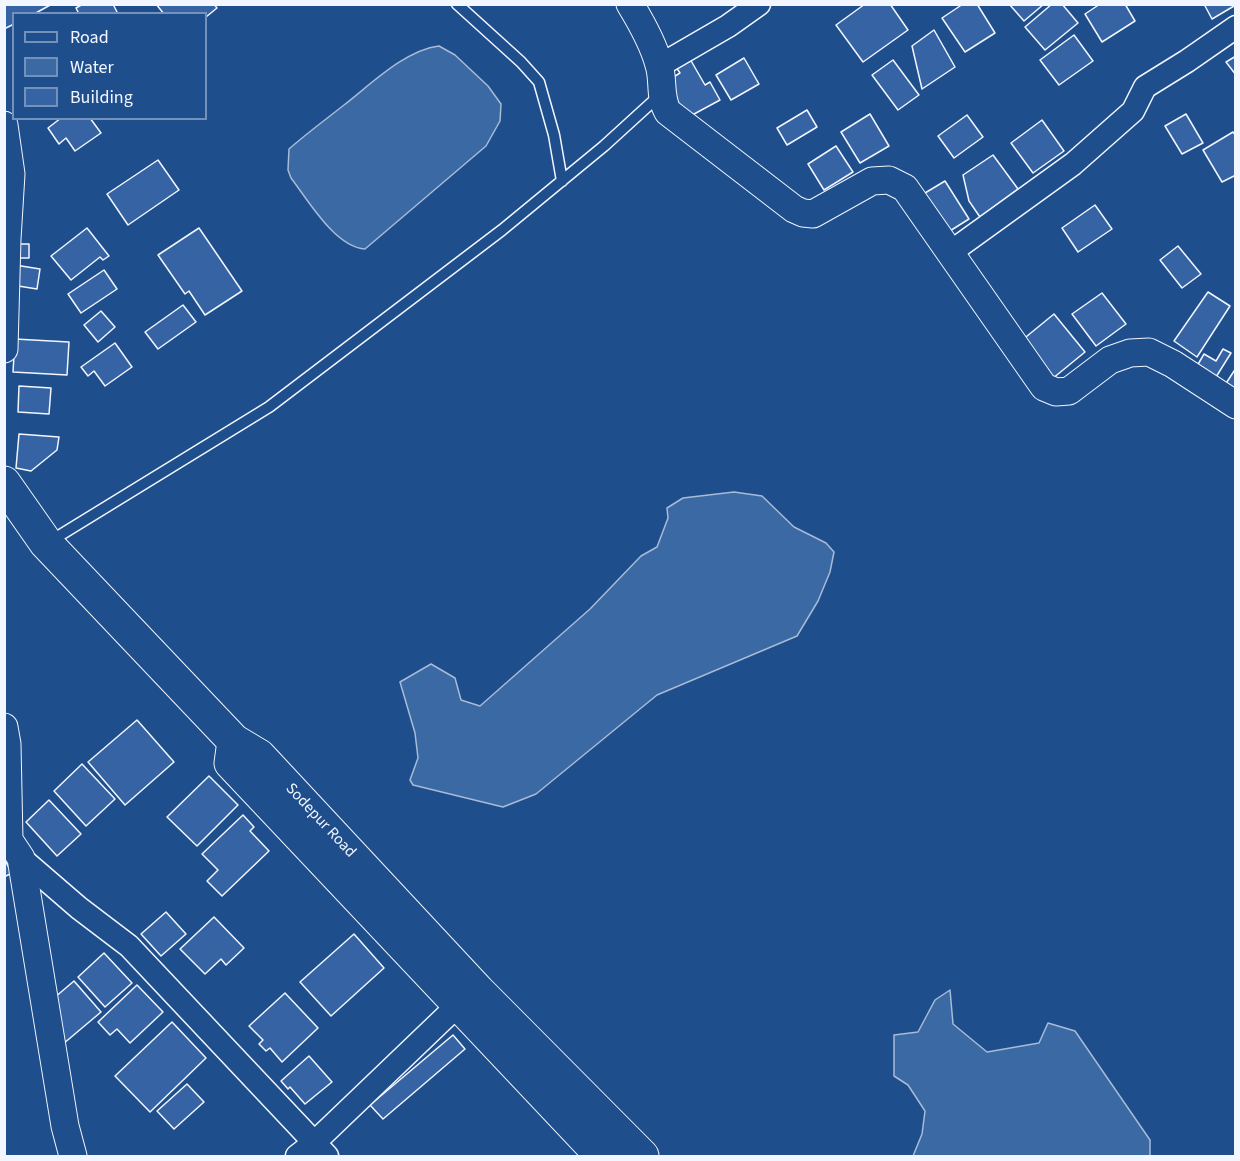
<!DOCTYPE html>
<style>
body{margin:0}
#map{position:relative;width:1240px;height:1161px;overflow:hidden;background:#1f4e8c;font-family:"Source Sans 3",sans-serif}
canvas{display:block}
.frame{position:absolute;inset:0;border:6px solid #f2f6ff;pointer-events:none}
.legend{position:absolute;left:12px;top:12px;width:195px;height:108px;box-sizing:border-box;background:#1f4e8c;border:2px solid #7391ba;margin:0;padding:8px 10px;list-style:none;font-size:18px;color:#f2f6ff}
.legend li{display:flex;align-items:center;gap:12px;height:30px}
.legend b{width:30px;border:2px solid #7391ba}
</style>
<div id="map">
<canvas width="1240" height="1161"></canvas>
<div class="frame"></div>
<ul class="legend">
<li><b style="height:8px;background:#1f4e8c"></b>Road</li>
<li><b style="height:16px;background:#3b69a3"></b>Water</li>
<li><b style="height:16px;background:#3563a3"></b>Building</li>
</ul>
</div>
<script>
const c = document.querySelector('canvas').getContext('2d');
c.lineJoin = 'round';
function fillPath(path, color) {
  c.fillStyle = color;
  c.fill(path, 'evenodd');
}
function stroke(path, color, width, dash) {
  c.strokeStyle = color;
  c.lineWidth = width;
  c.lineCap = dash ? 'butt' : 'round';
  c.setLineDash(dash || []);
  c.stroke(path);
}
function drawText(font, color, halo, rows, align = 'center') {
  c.font = font + ' "Source Sans 3",sans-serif';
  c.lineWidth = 4.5;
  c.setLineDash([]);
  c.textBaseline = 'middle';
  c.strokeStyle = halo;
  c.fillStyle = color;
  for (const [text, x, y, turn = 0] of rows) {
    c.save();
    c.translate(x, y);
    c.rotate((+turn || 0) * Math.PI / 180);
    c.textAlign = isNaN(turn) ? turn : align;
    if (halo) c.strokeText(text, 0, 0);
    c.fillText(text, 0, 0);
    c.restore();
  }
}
const water = new Path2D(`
 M439,46L455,55L488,86L501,104L500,121L486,146L365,249C335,247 308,200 291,178L288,170L289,149C306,134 325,120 344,105C370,85 405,50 439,46Z
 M734,492L762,496L794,527L826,543L834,552L830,572L818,601L797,636L657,695L536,794L503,807L413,785L410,780L418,758L415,733L400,682L431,664L455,678L461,700L480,706L590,609L641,556L657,547L668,518L667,508L683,498Z
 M950,990L953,1024L987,1052L1039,1043L1048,1023L1075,1031L1150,1140V1156H913L922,1134L925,1111L908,1085L894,1076V1035L918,1032L935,1000Z`);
const building = new Path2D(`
 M4,4H52L34,14H14V24L4,29Z
 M83,4H113L118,14H79L76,8Z
 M156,4H214L217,8L206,17V14H164Z
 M865,4H890L908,30L863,62L836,25Z
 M963,4H977L995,33L965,52L942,18Z
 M1009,4H1044L1024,21Z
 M1052,4H1062L1078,23L1045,50L1025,27Z
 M1100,4H1125L1135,21L1102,42L1085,14Z
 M1204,4H1233L1234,6L1212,19Z
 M934,30L955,67L922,89L912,46Z
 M1074,35L1093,61L1059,85L1040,60Z
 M1236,56V75L1226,62Z
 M744,58L759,84L731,100L716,75Z
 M690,59L705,85L710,82L720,100L683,120L662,84L680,73L676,67Z
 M893,60L919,95L898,110L872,75Z
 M807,110L817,127L787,145L777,128Z
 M870,114L889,146L860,163L841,132Z
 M1186,114L1203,143L1182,154L1165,126Z
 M967,115L983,137L954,158L938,136Z
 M61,118H90L101,133L75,151L66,138L59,144L48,128Z
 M1042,120L1064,151L1033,173L1011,143Z
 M1233,132L1236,136V175L1222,182L1203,150Z
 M836,146L853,172L824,190L808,164Z
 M993,155L1018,189L980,217L969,201L963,175Z
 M158,160L179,190L128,225L107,194Z
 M945,181L969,219L945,234L920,196Z
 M1095,205L1112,229L1078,252L1062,228Z
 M87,228L109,256L103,260L100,257L71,280L51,256Z
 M199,228L242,291L205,315L189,291L185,294L158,255Z
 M17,244H29V258H17Z
 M1178,246L1201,274L1182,288L1160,260Z
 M15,265L40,269L37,289L12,285Z
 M104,270L117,289L81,313L68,294Z
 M1208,292L1230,306L1197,357L1174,341Z
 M1102,293L1126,324L1096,346L1072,314Z
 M183,305L196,322L158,349L145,332Z
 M101,311L115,327L98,342L84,325Z
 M1054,314L1085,352L1052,379L1021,341Z
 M15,339L69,342L67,375L13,372Z
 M115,343L132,367L105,386L94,371L88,376L81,367Z
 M1223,349L1231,353L1216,377L1197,366L1204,354L1216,361Z
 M1236,368V396L1223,388Z
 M19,386L51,388L49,414L18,412Z
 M19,434L59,437L57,450L31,471L16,468Z
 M137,720L174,762L125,805L88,762Z
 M82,764L115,799L86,826L54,791Z
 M209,776L238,805L197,846L167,817Z
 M49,800L81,834L57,856L26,822Z
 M243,815L254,827L250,831L269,851L222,896L207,881L218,870L202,854Z
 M4,859L12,873L4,877Z
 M166,912L186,934L161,956L141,934Z
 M214,917L244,948L226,965L221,959L205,974L180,949Z
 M354,934L384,968L331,1016L300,982Z
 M104,953L132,983L105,1007L78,977Z
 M74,981L101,1012L63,1044L54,998Z
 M137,985L163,1012L130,1043L117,1029L110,1035L98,1022Z
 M285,993L318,1028L282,1062L270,1048L266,1051L259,1044L263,1040L249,1026Z
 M172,1022L206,1058L150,1112L115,1076Z
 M453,1035L465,1049L383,1119L370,1105Z
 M309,1056L332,1082L305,1104L290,1087L288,1089L281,1081Z
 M187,1084L204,1102L174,1129L157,1111Z`);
const service = new Path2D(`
 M457,4L521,62L539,82L554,135L562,181
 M49,542L269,407L502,230L604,146L660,95`);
const minor = new Path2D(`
 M659,66L728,26L759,4
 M951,252L1073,164L1133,111L1145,87L1187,61L1236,27
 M21,858L79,908L129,946L327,1156
 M297,1156L315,1142L458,1005`);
const tertiary = new Path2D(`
 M630,4C641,22 654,46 659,65C664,81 659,97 668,112L794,209L803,213L813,214L872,181L889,180L905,188L1044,387L1056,392L1069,391L1110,360L1130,353L1149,352L1173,364L1236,405
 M4,125L11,174L7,239L4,349
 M4,727L7,744L9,840L21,858L65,1126L73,1156`);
const primary = new Path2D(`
 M4,483L46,543L234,741L259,756L478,991L642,1156
 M234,741L231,763L602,1156`);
const streetNames = [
 ["Sodepur Road",320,821,47]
];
fillPath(water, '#3b69a3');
stroke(water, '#a8bbd7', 1.5);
fillPath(building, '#3563a3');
stroke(building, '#f2f6ff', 1.5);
stroke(service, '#f2f6ff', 13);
stroke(minor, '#f2f6ff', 25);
stroke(tertiary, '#f2f6ff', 29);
stroke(primary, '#f2f6ff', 35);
stroke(service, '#1f4e8c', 10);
stroke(minor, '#1f4e8c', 22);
stroke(tertiary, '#1f4e8c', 27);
stroke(primary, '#1f4e8c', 33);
drawText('16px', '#f2f6ff', '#1f4e8c', streetNames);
</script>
